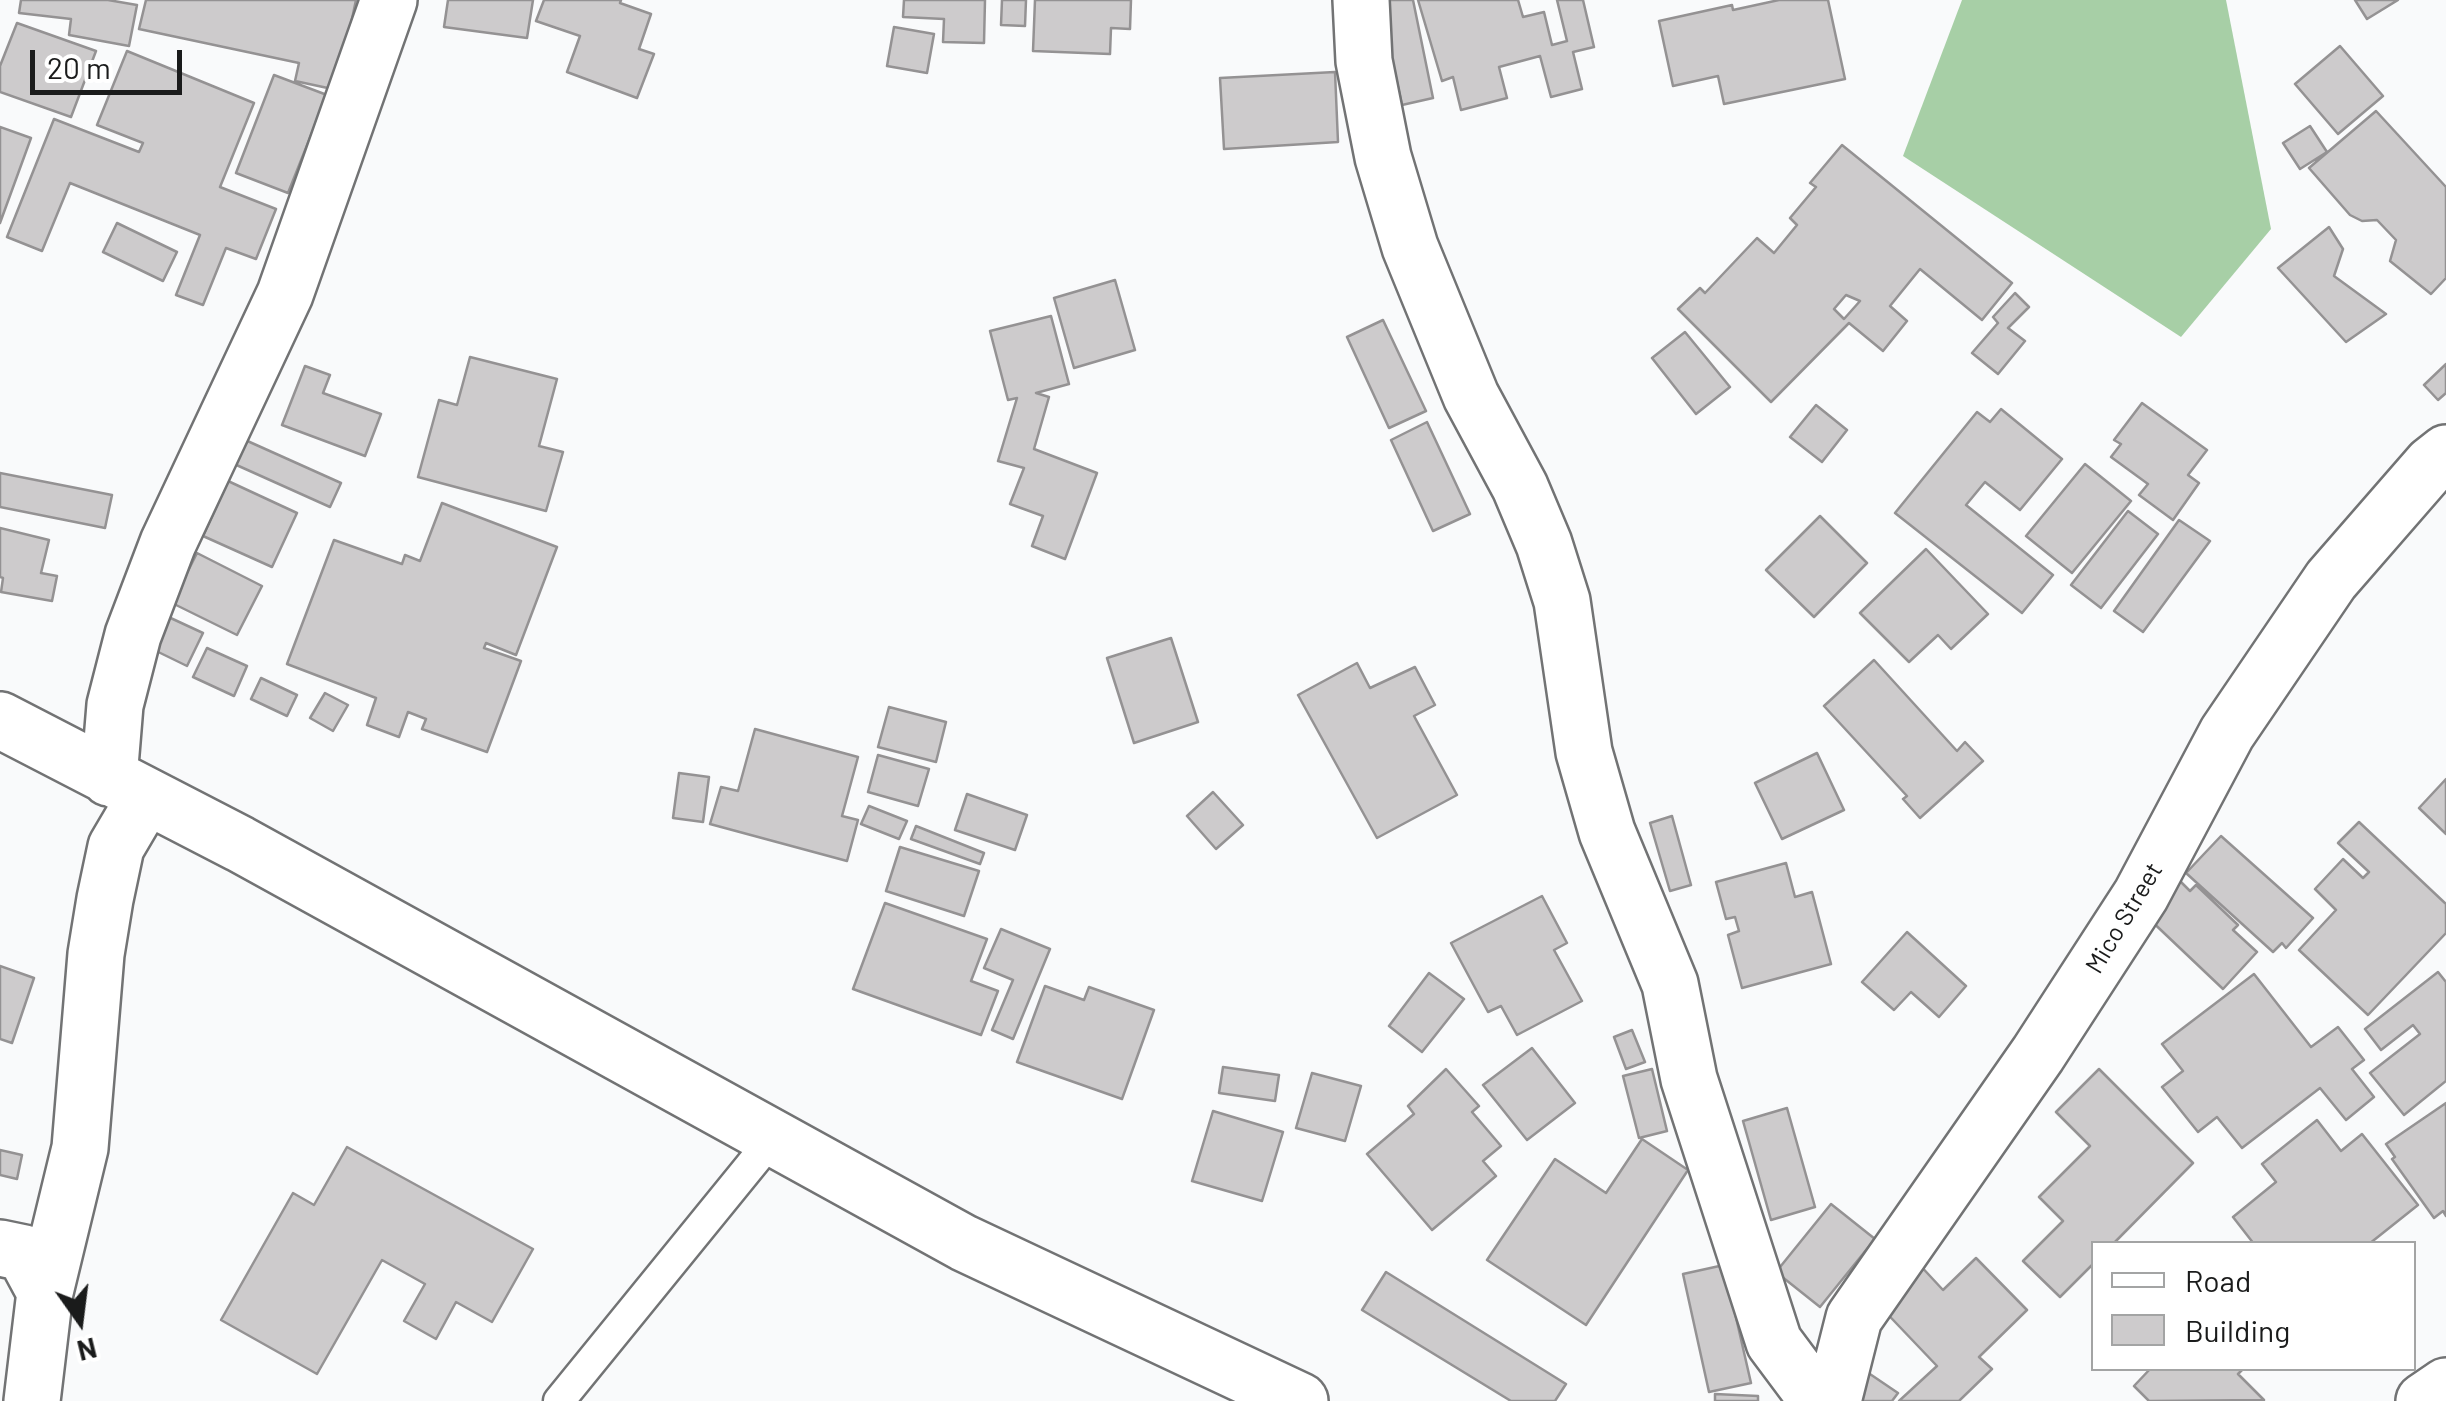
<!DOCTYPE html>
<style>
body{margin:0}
#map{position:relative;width:2446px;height:1401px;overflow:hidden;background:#f9fafb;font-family:Barlow,sans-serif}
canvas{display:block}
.legend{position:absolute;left:2091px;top:1241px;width:325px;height:130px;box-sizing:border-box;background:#fff;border:2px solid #a3a4a4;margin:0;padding:12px 18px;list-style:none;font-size:30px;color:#1a1b1b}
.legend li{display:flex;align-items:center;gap:20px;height:50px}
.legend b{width:50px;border:2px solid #a3a4a4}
.north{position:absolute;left:30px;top:1271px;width:100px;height:100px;-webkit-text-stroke:8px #fff;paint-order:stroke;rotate:166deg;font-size:28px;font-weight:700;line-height:40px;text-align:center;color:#1a1b1b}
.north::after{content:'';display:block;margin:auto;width:35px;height:45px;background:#1a1b1b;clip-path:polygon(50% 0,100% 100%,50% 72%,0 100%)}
.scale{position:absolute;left:30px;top:50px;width:152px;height:45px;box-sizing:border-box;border:5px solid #1a1b1b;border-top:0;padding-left:12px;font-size:30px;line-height:35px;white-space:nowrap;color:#1a1b1b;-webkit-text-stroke:8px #fff;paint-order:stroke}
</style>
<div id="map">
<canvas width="2446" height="1401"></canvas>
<ul class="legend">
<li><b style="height:12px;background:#fff"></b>Road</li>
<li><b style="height:28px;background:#cdcbcc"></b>Building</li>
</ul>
<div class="north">N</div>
<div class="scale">20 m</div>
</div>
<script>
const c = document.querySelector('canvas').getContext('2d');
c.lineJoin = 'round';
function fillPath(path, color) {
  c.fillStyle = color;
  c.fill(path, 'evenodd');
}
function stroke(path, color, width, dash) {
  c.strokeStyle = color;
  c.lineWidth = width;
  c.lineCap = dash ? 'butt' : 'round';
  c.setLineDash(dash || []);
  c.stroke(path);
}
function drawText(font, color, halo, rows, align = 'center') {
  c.font = font + ' Barlow,sans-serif';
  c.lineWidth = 9;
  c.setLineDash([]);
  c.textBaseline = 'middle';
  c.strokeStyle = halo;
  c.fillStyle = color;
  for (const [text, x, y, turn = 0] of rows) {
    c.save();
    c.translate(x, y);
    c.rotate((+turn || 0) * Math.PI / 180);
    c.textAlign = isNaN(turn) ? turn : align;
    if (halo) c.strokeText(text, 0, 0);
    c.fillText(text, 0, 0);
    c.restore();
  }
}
const forest = new Path2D(`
 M1962,0H2226L2271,229L2181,337L1903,156Z`);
const building = new Path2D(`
 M21,0H108L137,5L129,46L69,35L71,19L19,13Z
 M146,0H356L337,90L295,81L299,63L139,29Z
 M448,0H533L527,38L444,27Z
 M544,0H621L620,3L651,14L639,49L654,54L637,98L567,72L580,36L536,21Z
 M904,0H985L984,43L943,42L944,19L903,17Z
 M1002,0H1026L1025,26L1001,25Z
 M1035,0H1131L1130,29L1111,28L1110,54L1033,51Z
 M1379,0H1413L1433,98L1402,105Z
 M1418,0H1518L1523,17L1544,12L1552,45L1567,41L1557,0H1583L1594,47L1573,52L1582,89L1551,97L1540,56L1499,67L1507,98L1461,110L1453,77L1442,81Z
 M1779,0H1828L1845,79L1724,104L1718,76L1673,86L1659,21L1732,5L1733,10Z
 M2355,0H2398L2367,19Z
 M17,23L96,51L71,117L0,92V66Z
 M894,27L934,34L927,73L887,66Z
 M2340,46L2383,96L2338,134L2295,84Z
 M127,51L254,103L220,187L276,209L256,259L226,248L203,305L176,295L200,235L70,183L42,251L7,237L54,119L139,152L143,143L97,125Z
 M1335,72L1338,142L1224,149L1220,78Z
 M274,75L327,95L288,193L236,173Z
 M2376,111L2446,187V278L2431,294L2390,261L2396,240L2377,220L2362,221L2350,215L2309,168Z
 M2310,126L2327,152L2300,169L2283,143Z
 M0,127L31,138L0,223Z
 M1842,145L2012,283L1982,320L1920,269L1890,306L1907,321L1883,351L1849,323L1771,402L1678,309L1700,288L1705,293L1757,238L1774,253L1797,225L1790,218L1816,187L1810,183ZM1846,295L1860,301L1844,319L1834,309Z
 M117,223L177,252L163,281L103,252Z
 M2329,227L2343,249L2334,276L2386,314L2346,342L2278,268Z
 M1115,280L1135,350L1074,368L1054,298Z
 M2015,293L2029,307L2008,328L2025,341L1998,374L1972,353L1998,323L1993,317Z
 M1051,316L1069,384L1036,393L1049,397L1034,449L1097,473L1065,559L1032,546L1043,516L1010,504L1024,468L998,461L1017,398L1008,400L990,331Z
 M1383,320L1426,411L1389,428L1347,337Z
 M1685,332L1730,387L1696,414L1652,358Z
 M470,357L557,379L539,446L563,452L546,511L418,477L439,400L457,405Z
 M2446,364V393L2438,400L2424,385Z
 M305,366L330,375L323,393L381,414L365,456L282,425Z
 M2142,403L2207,450L2188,475L2199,483L2173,520L2139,495L2148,484L2111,457L2121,444L2114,440Z
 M1816,405L1847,430L1822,462L1790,437Z
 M2001,409L2062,459L2020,510L1985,482L1966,505L2053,575L2022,613L1895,513L1977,412L1990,422Z
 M1427,422L1470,514L1433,531L1391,440Z
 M243,439L341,483L330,507L232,463Z
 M2085,464L2131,501L2072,573L2026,536Z
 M0,473L112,495L105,528L0,507Z
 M228,481L297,513L272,567L203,536Z
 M442,503L557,547L516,655L486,643L484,648L521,661L487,752L422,729L426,719L408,712L399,737L367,725L376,698L287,664L334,540L402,564L405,555L420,561Z
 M2128,511L2158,534L2101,608L2071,585Z
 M1820,516L1867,563L1814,617L1766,570Z
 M2179,520L2210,541L2143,632L2114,611Z
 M0,528L49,540L41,573L57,576L52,601L1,592L3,578L0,577Z
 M1926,549L1988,614L1951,649L1938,635L1909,662L1860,613Z
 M197,553L262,586L237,635L172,603Z
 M162,614L203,633L187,666L146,646Z
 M1171,638L1198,722L1134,743L1107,658Z
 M207,648L247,666L234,696L193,677Z
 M1874,660L1957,751L1965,742L1983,761L1920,818L1903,799L1907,796L1824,706Z
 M1357,663L1370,688L1415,667L1435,705L1414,716L1457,795L1377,838L1298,695Z
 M261,678L297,695L287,716L251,699Z
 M325,693L348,705L333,731L310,718Z
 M889,707L946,722L936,762L878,747Z
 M755,729L858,757L842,816L858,820L847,861L710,824L721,787L738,791Z
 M1817,753L1844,810L1782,839L1755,783Z
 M878,755L929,769L918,806L868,792Z
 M679,773L709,777L703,822L673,818Z
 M2446,779V834L2419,808Z
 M1213,792L1243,825L1216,849L1187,816Z
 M967,794L1027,815L1015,850L955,830Z
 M869,806L907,821L899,839L861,824Z
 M1672,816L1691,885L1670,891L1650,823Z
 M2359,822L2446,904V933L2368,1015L2299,950L2336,910L2315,889L2343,859L2363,878L2369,872L2338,843Z
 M916,826L984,853L980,864L911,839Z
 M2221,836L2313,918L2286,948L2282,943L2273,952L2186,873Z
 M900,847L979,871L964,916L886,891Z
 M1786,863L1795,897L1812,892L1831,964L1742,988L1728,935L1739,931L1735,917L1726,919L1716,882Z
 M2178,879L2190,891L2196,885L2238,925L2233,930L2257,952L2223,989L2144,914Z
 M1542,896L1567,943L1554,950L1582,1001L1517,1035L1501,1006L1488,1012L1451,943Z
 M885,903L987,939L971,981L998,991L981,1035L853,989Z
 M1001,929L1050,949L1013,1039L992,1030L1013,980L984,968Z
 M1907,932L1966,986L1939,1017L1911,992L1894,1010L1862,982Z
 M0,966L34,978L12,1043L0,1039Z
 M2438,972L2446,982V1081L2404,1115L2370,1073L2420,1034L2413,1025L2381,1050L2365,1029Z
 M1429,973L1464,999L1422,1052L1389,1026Z
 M2254,974L2311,1047L2338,1027L2364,1060L2352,1069L2374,1097L2346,1120L2320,1088L2242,1148L2217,1117L2198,1132L2162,1087L2183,1071L2162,1044Z
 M1045,986L1084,1000L1089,987L1154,1010L1122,1099L1017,1062Z
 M1632,1030L1645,1062L1626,1069L1614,1037Z
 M1532,1048L1575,1103L1527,1140L1483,1085Z
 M1223,1067L1279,1075L1275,1101L1219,1093Z
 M1446,1069L1479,1106L1472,1112L1501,1146L1483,1161L1496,1176L1432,1230L1367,1154L1414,1114L1408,1106Z
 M1652,1069L1667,1131L1639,1138L1623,1076Z
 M2099,1069L2193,1163L2113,1244H2094V1263L2060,1297L2023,1261L2063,1221L2039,1197L2090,1146L2056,1112Z
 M1312,1073L1361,1086L1345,1141L1296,1128Z
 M2446,1103V1216L2443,1211L2434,1218L2392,1159L2395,1157L2386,1144Z
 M1787,1108L1815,1207L1771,1220L1743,1121Z
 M1213,1111L1283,1132L1262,1201L1192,1181Z
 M2317,1120L2341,1151L2362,1134L2418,1205L2369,1244H2254L2233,1217L2276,1182L2262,1164Z
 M1642,1139L1688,1170L1586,1325L1487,1260L1555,1159L1606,1193Z
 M347,1147L533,1249L492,1322L456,1302L436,1339L404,1321L425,1284L382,1260L317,1374L221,1320L293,1193L314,1205Z
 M0,1150L22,1155L17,1179L0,1175Z
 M1831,1204L1875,1239L1820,1307L1776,1272Z
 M1976,1258L2027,1310L1979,1357L1992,1369L1959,1401H1899L1937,1366L1876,1302L1917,1262L1943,1290Z
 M1724,1265L1751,1383L1709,1392L1683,1274Z
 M1386,1272L1566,1384L1555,1401H1511L1362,1310Z
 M2151,1368H2244L2238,1374L2264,1400L2149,1401L2134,1386Z
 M1864,1370L1898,1393L1892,1401H1855Z
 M1715,1394L1758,1396V1401H1715Z`);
const service = new Path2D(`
 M559,1401L773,1138`);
const minor = new Path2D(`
 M1361,0L1364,61L1383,157L1410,247L1471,396L1520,487L1544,544L1562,601L1584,752L1607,832L1670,984L1689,1079L1774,1342L1818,1401
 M0,720L240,844L964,1243L1300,1401
 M109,778L115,705L133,635L168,543L285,294L389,0
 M0,1248L24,1253L45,1292
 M32,1401L45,1292L80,1148L96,954L105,899L116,847L146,796
 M1833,1401L1854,1318L2038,1054L2141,895L2227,733L2331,580L2432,464L2446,453
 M2424,1401L2446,1386`);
const streetNames = [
 ["Mico Street",2124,918,-59]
];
fillPath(forest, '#a7cfa6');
fillPath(building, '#cdcbcc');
stroke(building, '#949293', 2.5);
stroke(service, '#727374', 35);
stroke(minor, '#727374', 60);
stroke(service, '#fff', 30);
stroke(minor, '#fff', 55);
drawText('25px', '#1a1b1b', '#fff', streetNames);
</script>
